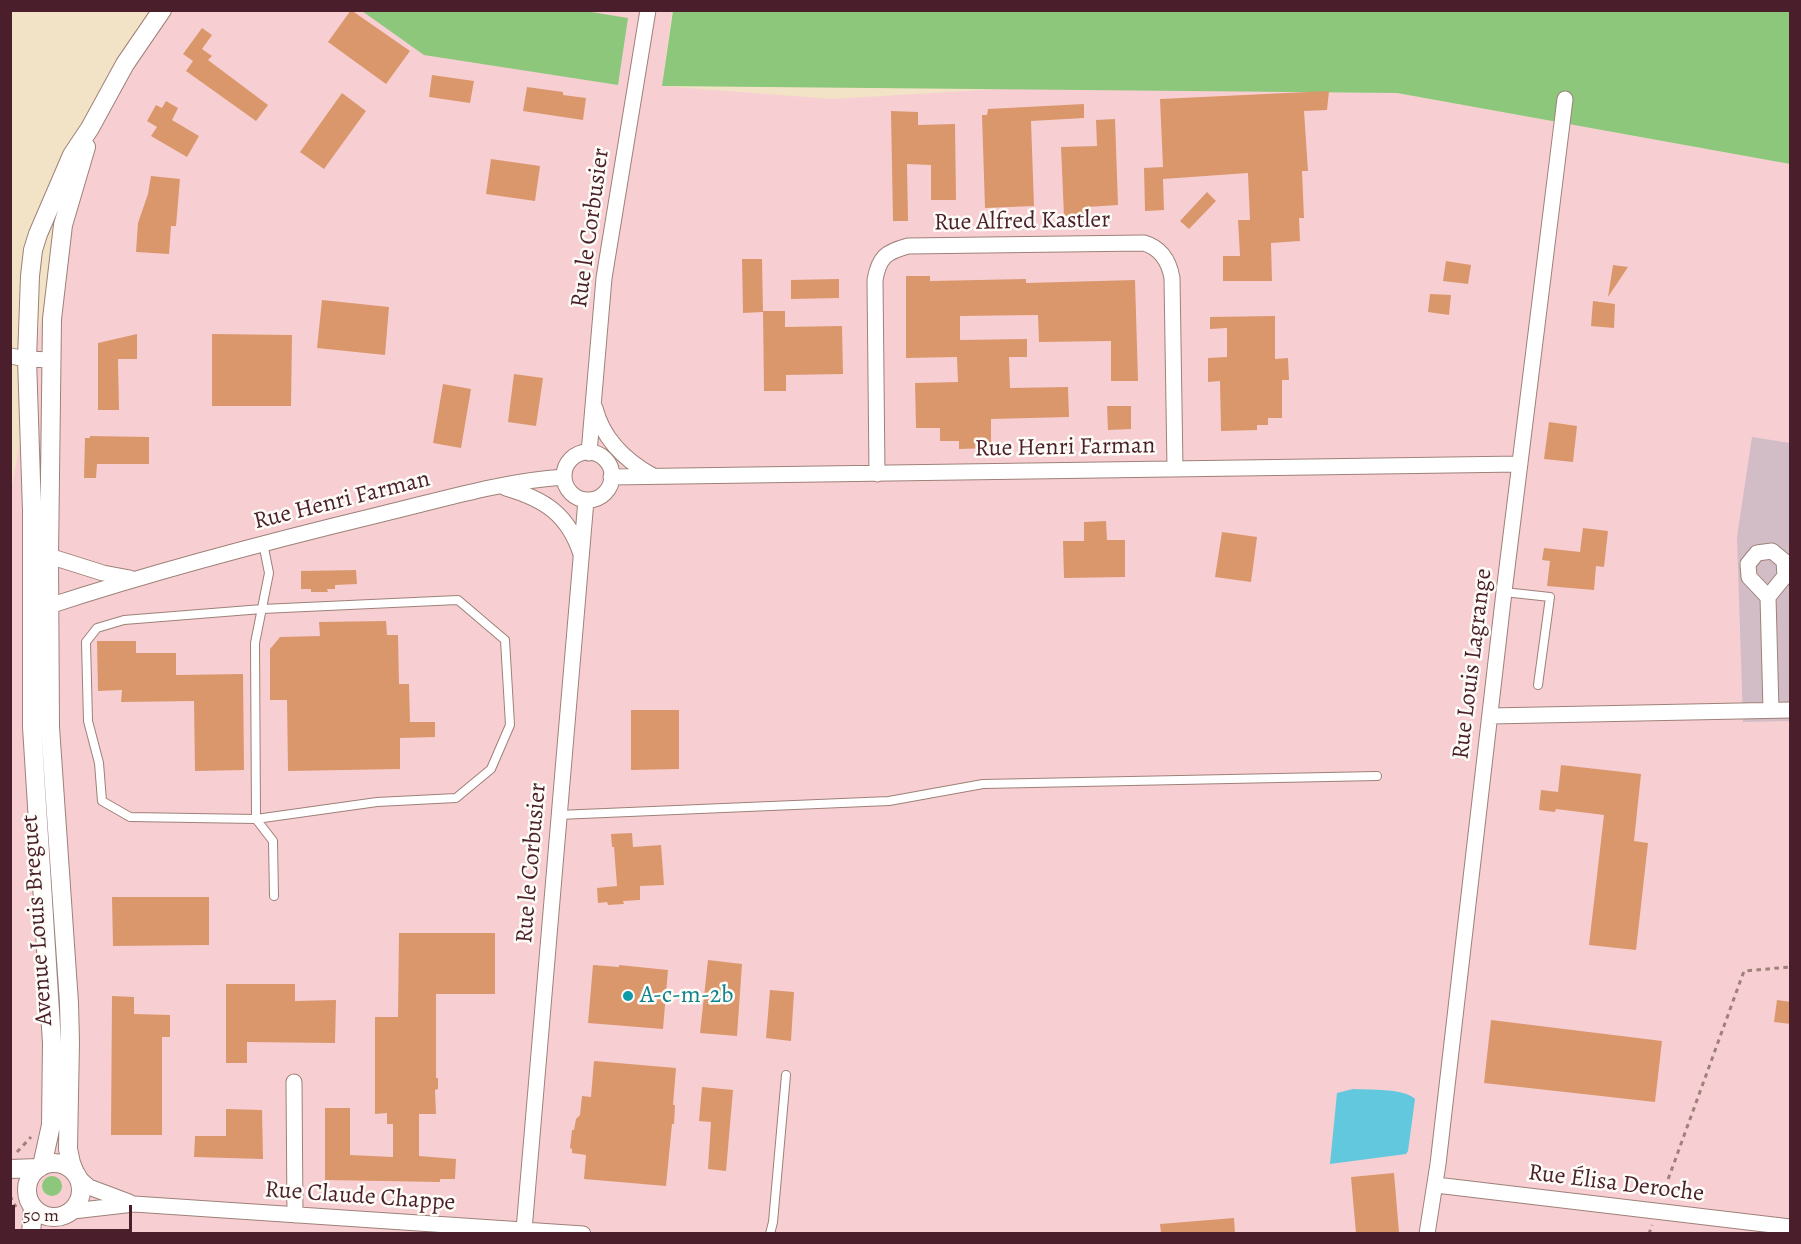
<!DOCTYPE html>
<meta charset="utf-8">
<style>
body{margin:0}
#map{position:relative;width:1801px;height:1244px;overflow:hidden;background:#f2e3c6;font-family:Alegreya,serif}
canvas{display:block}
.frame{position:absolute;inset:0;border:12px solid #4a1f2b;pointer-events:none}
.scale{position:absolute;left:12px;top:1205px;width:120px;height:27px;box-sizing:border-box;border:3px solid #4a1f2b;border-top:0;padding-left:8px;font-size:18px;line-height:21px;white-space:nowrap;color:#4a1f2b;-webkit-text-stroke:4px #fdfcf7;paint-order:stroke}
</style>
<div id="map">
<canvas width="1801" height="1244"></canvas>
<div class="frame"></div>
<div class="scale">50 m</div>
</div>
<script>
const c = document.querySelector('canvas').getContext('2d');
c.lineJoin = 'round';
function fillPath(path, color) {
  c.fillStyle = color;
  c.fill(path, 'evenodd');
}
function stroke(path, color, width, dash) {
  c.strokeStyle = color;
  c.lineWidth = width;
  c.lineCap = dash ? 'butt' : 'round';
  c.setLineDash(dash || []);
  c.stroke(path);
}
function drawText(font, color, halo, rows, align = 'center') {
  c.font = font + ' Alegreya,serif';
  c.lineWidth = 5;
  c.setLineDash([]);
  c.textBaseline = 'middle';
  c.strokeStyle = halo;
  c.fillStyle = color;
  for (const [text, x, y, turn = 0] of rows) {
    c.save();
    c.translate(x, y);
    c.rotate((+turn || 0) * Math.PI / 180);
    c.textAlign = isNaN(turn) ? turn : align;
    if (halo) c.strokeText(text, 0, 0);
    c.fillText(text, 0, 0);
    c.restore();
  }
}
const built = new Path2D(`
 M170,11H672L662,86L832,99L1014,88L1397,93L1790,164V1233L11,1234V492L68,166Z`);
const industrial = new Path2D(`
 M1752,437L1790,443V721L1743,722L1737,537Z`);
const green = new Path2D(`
 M579,10L628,18L618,85L424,55L362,11Z
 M673,11H1790V164L1397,93L662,86Z
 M42 1186a10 10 0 1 1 20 0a10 10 0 1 1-20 0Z`);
const water = new Path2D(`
 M1353,1089C1369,1090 1404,1088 1415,1099L1408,1151L1406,1154L1330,1164L1337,1093Z`);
const building = new Path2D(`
 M351,10L410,51L386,84L328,42Z
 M202,28L212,35L202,49L212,56L208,60L268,105L256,121L186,71L193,61L183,54Z
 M432,75L474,81L470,103L429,97Z
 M527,87L563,92V95L586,98L583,120L523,111Z
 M1329,91L1327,110L1304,111L1308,171H1302L1304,218H1299L1300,241L1271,243L1272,281H1223V256H1240L1238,220H1250L1248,173L1163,179L1164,210L1145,211L1144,168L1163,167L1160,99Z
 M342,93L366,111L324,169L300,152Z
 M166,101L178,108L172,120L199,136L187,157L151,136L157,127L147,121L156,105L162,108Z
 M1084,104V118L1031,121L1034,206L985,208L982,115H987L988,109Z
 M891,111L918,112V125L955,124L956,200H931V165L907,164L908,221H893Z
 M1115,119L1118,205L1087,207L1088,215L1064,216L1061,147L1097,146L1096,120Z
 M491,159L540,166L535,201L486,194Z
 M151,176L180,179L176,226H171L169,254L136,252L138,223L148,194Z
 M1207,192L1216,201L1189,229L1180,221Z
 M742,259H762L763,312L743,313Z
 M1446,261L1471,265L1468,284L1443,281Z
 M1613,265L1628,267L1608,297Z
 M906,276H930V281L1026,279V283L1135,280L1138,381H1111V341L1039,342L1038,315L960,316V340L1027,339V357H1009L1010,388L1068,387L1069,417L991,419V448L959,449V441H940V428H916L915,383L958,382L957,357L906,358Z
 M839,279V298L791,299V280Z
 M1430,294L1451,295L1449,315L1428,312Z
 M322,300L389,307L385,355L317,348Z
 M1593,301L1615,304L1614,328L1591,326Z
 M763,311H785V327L842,326L843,374L786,375V391H764Z
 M1275,316V359L1288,358L1289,380H1282V418H1268V425H1257V430L1221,431L1220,381L1208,382V358L1227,357V328L1210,329V317Z
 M137,334V359H118L119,410H98V343Z
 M212,334L292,335L291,406H212Z
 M514,374L543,378L536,426L508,422Z
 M443,384L471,389L461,448L433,443Z
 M1107,406H1131V429L1108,430Z
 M1549,422L1577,426L1573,462L1544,459Z
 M90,436L149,437V464H97L96,478H84L85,438H90Z
 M1106,521L1107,540H1125V577L1064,578L1063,541H1084V522Z
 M1583,528L1608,531L1604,567L1596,566L1594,590L1547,586L1550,561L1542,560L1544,548L1580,552Z
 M1222,532L1257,537L1251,582L1215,577Z
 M356,570L357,584L335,585V589H327L328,592H311V589H301V571Z
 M386,621L387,635H398L399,684H409L410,722H435V737L400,738V769L288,771L287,700H270V649L280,637L320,636L319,622Z
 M97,641H136V653H176V675L243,674L244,770L195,771L194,701L121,702L122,690L98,691Z
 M631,710H679V769L631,770Z
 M1561,765L1641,774L1634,841L1648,843L1636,950L1589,945L1604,815L1556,809L1555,812L1539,810L1541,790L1558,792Z
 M632,833L633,847L661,845L664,885L640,886V900L623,901L624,904L608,905L607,902L598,903L597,888L617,886L614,847H612L611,834Z
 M112,897H209V945L113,946Z
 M399,933H495V994H436V1078H438V1089L435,1090L436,1114H419V1156L456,1159L455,1179H440V1182L325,1180V1108H350V1155L393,1157V1124H387V1113L375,1114V1017H398Z
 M708,960L742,964L737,1036L700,1033Z
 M593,965L619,967V965L668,970L663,1029L588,1023Z
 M226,984H295V1001L336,1000L335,1043L247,1042V1063H226Z
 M770,990L794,992L791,1041L766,1038Z
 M112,996L134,997V1014L170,1015V1037H162V1135H111Z
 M1777,1000L1791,1002V1024L1774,1022Z
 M1491,1020L1662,1041L1655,1102L1484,1083Z
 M594,1061L676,1068L673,1105H675L674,1124H672L666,1186L584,1179L586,1155L572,1153V1149L570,1148L572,1130H574L576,1119L580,1115L582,1096L591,1097Z
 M702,1087L733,1090L726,1171L708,1169L711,1122L699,1121Z
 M226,1109L262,1110L263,1159L194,1157L195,1136H226Z
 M1394,1173L1399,1233H1356L1351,1177Z
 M1234,1218L1235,1233H1161L1160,1224Z`);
const path = new Path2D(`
 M17,1152L31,1137
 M10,1196L16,1207
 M1662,1196L1744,971L1790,967
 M1649,1234L1652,1225`);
const service = new Path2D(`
 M263,543L269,573L255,643L256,819L273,841L274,896
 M1504,592L1550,597L1538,685
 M458,600L505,640L510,725L491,769L456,798L377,802L256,819L130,817L102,801L99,763L88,721L86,642L97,628L124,620L262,609Z
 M558,815L889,801L983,784L1377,776
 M770,1234L773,1222L786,1075`);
const minor = new Path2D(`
 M10,356L27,359L51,360
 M595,408C603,440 626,461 653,476
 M564 476a24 24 0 1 1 48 0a24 24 0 1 1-48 0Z
 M589,453L604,278L648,10
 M877,474L875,280C879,257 886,252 908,246L1144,243C1161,248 1169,261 1172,278L1175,469
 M611,477L1520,464
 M506,488C544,499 568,514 581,554
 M40,556H49L103,573L130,578
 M1768,597L1749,577L1748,564L1757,553L1772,551L1784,561L1785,576L1768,597L1771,710
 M38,607L49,606C159,570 270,541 382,514C441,500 503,481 564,477
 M1490,716L1790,710
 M294,1082L295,1215
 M78,1177L89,1187L129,1202
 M1436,1185L1790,1227
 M73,1211L134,1204L583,1234
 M524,1230L586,500
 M1427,1234L1438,1164L1504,592L1565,99`);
const tertiary = new Path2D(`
 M27 1190a27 27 0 1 1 54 0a27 27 0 1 1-54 0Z
 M42,1166L51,1125L52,1043L32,727V511L27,359L30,276L33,250L38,234L72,155L90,128L125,64L162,10
 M10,1169L39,1168
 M75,1173L71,1163L68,1149L70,1042L69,1003L50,727L49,556L52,319L63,225L86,147
 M31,1234L33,1207`);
const markers = [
 [628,996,6,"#0f9aa8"]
];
const streetNames = [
 ["Rue Alfred Kastler",1022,222,-1],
 ["Rue le Corbusier",591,228,-82],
 ["Rue Henri Farman",1065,448,-1],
 ["Rue Henri Farman",342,501,-14],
 ["Rue Louis Lagrange",1473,664,-83],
 ["Rue le Corbusier",532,863,-85],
 ["Avenue Louis Breguet",38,920,-94],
 ["Rue Élisa Deroche",1616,1184,7],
 ["Rue Claude Chappe",360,1197,4]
];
const cultureNames = [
 ["A-c-m-2b",640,996]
];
fillPath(built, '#f7cfd2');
fillPath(industrial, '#d2bdc6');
fillPath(green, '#8cc77b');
fillPath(water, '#61c8de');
fillPath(building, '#da976c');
stroke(service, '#9e8178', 10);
stroke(minor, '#9e8178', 17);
stroke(tertiary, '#9e8178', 20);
stroke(path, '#9e8178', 3, [4.5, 4.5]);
stroke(service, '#fff', 8);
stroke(minor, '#fff', 15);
stroke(tertiary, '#fff', 18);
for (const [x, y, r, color] of markers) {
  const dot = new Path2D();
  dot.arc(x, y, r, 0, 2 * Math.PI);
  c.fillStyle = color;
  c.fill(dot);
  stroke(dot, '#fdfcf7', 2);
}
drawText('24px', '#4a1f2b', '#fdfcf7', streetNames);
drawText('24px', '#0d838f', '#fdfcf7', cultureNames, 'left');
</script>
